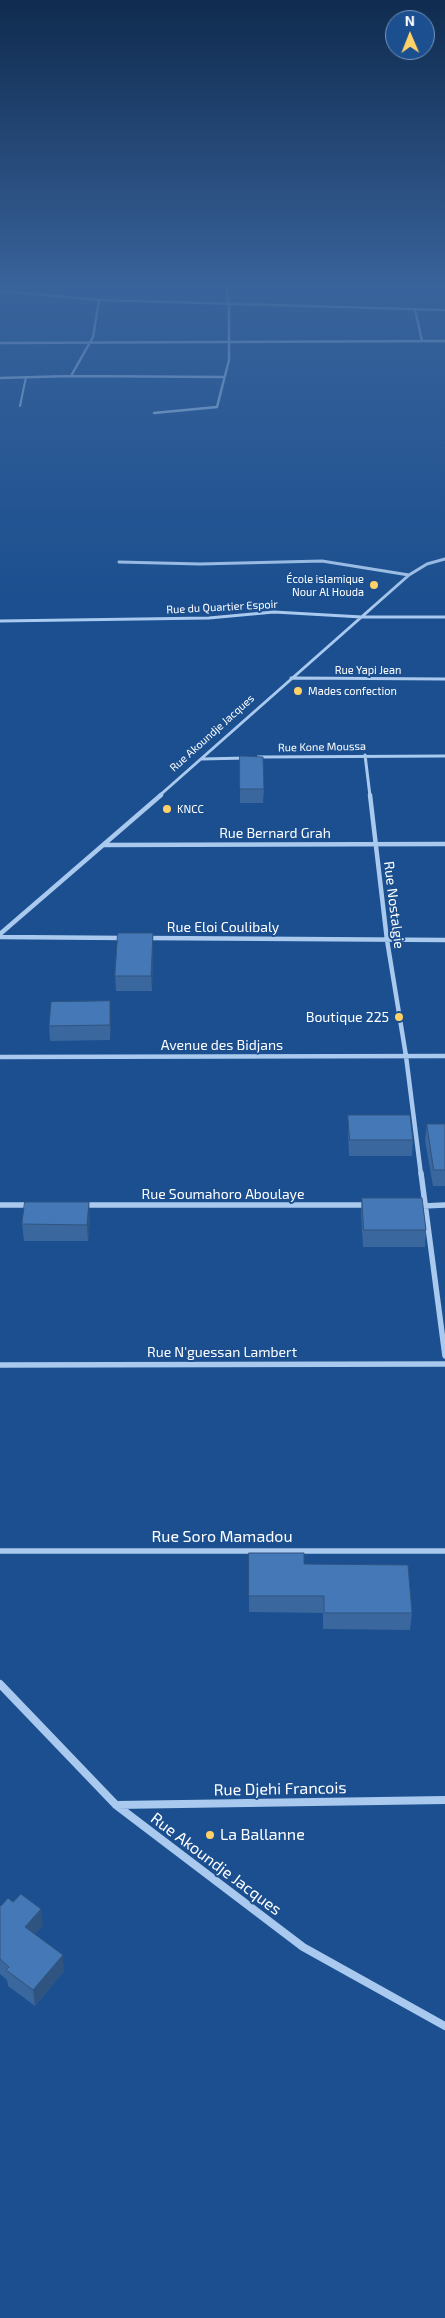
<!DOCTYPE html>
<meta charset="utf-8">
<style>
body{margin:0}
#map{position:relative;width:445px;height:2318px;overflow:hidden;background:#1b4f8f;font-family:"Exo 2",sans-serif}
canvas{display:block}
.north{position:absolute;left:385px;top:10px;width:50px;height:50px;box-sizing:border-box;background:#1b4f8f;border:1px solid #7695bc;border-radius:50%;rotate:359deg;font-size:14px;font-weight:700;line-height:20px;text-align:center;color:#fff}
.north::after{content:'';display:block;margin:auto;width:18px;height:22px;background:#ffd166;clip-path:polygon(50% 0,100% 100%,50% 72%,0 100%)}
</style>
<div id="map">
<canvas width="445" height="2318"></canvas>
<div class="north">N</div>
</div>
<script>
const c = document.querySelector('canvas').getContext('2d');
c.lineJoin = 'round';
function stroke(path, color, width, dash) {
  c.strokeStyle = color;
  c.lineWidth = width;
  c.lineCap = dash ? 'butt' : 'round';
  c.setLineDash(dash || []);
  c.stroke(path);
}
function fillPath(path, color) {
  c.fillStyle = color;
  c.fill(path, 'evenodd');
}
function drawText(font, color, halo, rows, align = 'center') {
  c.font = font + ' "Exo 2",sans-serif';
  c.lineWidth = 4;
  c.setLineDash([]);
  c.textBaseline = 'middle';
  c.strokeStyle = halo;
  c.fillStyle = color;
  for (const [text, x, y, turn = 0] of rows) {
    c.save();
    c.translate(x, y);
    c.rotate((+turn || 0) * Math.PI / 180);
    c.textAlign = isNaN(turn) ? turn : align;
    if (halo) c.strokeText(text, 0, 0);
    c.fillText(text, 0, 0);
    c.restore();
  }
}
const service = new Path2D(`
 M20,406L26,377`);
const minorFar4 = new Path2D(`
 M0,291L99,300L445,310
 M415,309L422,341
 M0,343L445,341
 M71,376L93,337L99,300
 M0,378L71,376L223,377
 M154,413L217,407L229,360V303L226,285`);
const minorFar3 = new Path2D(`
 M119,562L200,564L322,561L409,575
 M0,621L209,618L274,612L362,617H445
 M291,678L445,679
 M365,755L370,796
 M258,757L445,756
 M201,759L247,758
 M159,796L409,575L427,564L445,559`);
const minorFar2 = new Path2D(`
 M370,795L387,940L406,1056L421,1175
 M105,845L445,844
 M0,934L161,795
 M0,937L124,938
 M148,938L445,940
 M0,1057L445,1056`);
const minorFar1 = new Path2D(`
 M421,1173L445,1356
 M0,1205H29
 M83,1205H367
 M423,1206L445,1205
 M0,1365L445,1364
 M0,1551H445`);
const minor = new Path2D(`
 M0,1684L116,1805L303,1947L445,2026
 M116,1805L445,1800`);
const wall = new Path2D(`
 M240,756L264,789L263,803H240Z
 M153,933V948L152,991H116L115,976Z
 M111,1016L110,1040L50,1041L49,1026Z
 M348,1115L413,1140L412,1156H349L348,1131Z
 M427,1124H445V1186H433L425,1140Z
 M362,1198L426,1230L425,1247H363L361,1214Z
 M90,1218L88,1241H24L22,1224Z
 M249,1553L304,1564L412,1613L410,1630L323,1629V1613L249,1612Z
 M13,1902L43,1925L35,1934L64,1971L35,2006L8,1986L7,1980L0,1974V1905L1,1906Z`);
const shadedWall = new Path2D(`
 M153,933V948L152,991L151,976Z
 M110,1001L111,1016L110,1040Z
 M89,1202L90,1218L88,1241L87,1225Z
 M41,1909L43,1925L27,1944L25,1927Z
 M63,1955L64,1971L35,2006L33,1990Z`);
const building = new Path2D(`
 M240,756L263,757L264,789H240Z
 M118,933H153L151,976H115Z
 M110,1001V1025L49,1026L51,1002Z
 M348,1115H410L413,1140H350Z
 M427,1124H445V1170H434Z
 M362,1198H422L426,1230H364Z
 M25,1202H89L87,1225L22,1224Z
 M249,1553H304V1564L408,1565L412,1613H324V1596H249Z
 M21,1894L41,1909L25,1927L63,1955L33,1990L6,1970L9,1967L0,1959V1905L1,1906L8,1898L13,1902Z`);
const markers = [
 [374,585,5,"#ffd166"],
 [298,691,5,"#ffd166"],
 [167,809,5,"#ffd166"],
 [399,1017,5,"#ffd166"],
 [210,1835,5,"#ffd166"]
];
const farPoinames = [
 ["École islamique",364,579,"right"],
 ["Nour Al Houda",364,592,"right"],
 ["Mades confection",308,691],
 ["KNCC",177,809]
];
const farStreetnames = [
 ["Rue du Quartier Espoir",222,607,-3],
 ["Rue Yapi Jean",368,670],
 ["Rue Akoundje Jacques",212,733,-42],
 ["Rue Kone Moussa",322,747,-1]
];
const streetNames = [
 ["Rue Bernard Grah",275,833],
 ["Rue Nostalgie",394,905,83],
 ["Rue Eloi Coulibaly",223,927],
 ["Avenue des Bidjans",222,1045],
 ["Rue Soumahoro Aboulaye",223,1194],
 ["Rue N'guessan Lambert",222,1352]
];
const poiNames = [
 ["Boutique 225",389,1017]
];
const nearStreetnames = [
 ["Rue Soro Mamadou",222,1537],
 ["Rue Djehi Francois",280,1789,-1],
 ["Rue Akoundje Jacques",216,1864,37]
];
const nearPoinames = [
 ["La Ballanne",220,1835]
];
stroke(service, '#a9c9ee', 2);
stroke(minorFar4, '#a9c9ee', 2.5);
stroke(minorFar3, '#a9c9ee', 3);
stroke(minorFar2, '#a9c9ee', 4.5);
stroke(minorFar1, '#a9c9ee', 5.5);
stroke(minor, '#a9c9ee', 8);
fillPath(wall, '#3a679d');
fillPath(shadedWall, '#305480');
fillPath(building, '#4478b7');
stroke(building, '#305480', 1);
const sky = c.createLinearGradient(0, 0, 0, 610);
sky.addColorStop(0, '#0f2b4f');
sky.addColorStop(0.47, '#39639b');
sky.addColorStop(1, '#39639b00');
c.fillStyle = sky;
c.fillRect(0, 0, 445, 610);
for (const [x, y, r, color] of markers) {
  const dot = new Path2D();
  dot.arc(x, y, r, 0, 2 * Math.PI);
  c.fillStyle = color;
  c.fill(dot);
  stroke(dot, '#1b4f8f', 2);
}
drawText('11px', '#fff', '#1b4f8f', farPoinames, 'left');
drawText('11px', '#fff', '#1b4f8f', farStreetnames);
drawText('14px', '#fff', '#1b4f8f', streetNames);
drawText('14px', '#fff', '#1b4f8f', poiNames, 'right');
drawText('16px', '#fff', '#1b4f8f', nearStreetnames);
drawText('16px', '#fff', '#1b4f8f', nearPoinames, 'left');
</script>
